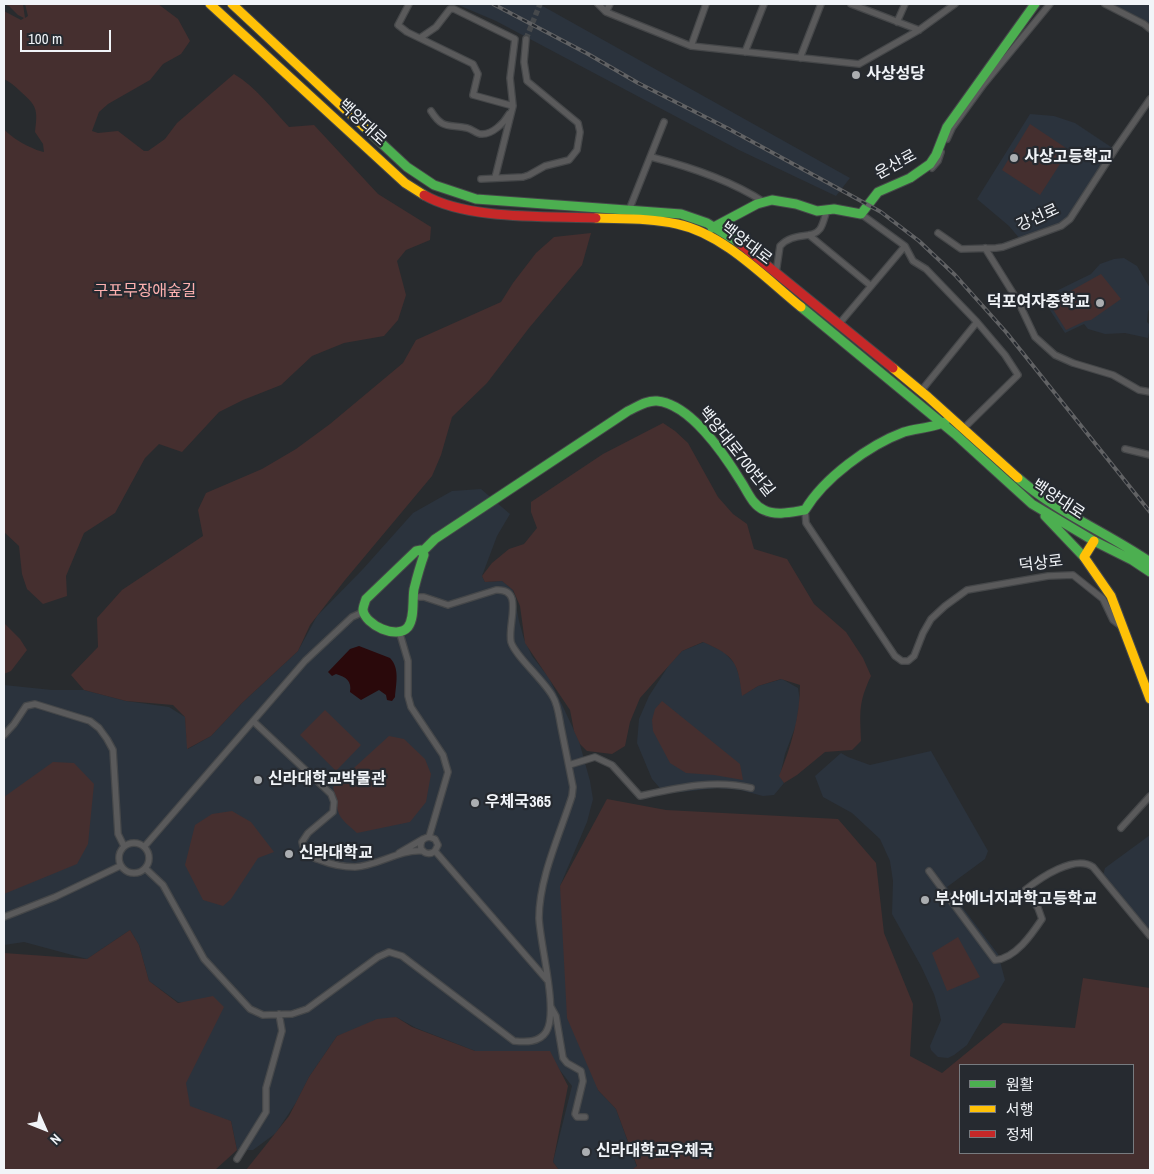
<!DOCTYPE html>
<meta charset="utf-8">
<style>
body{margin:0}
#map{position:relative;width:1154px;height:1174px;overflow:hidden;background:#282b2e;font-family:"Archivo Narrow","Noto Sans KR",sans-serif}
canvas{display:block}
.frame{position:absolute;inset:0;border:5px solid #f1f4f8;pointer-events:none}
.legend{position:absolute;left:959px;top:1064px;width:175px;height:90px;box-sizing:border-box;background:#262a30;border:1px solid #777b80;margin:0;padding:6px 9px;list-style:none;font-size:15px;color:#f1f4f8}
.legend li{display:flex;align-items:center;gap:10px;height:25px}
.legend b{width:25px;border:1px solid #777b80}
.north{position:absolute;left:20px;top:1104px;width:50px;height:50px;-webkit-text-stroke:4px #262a30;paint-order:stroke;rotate:134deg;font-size:14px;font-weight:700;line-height:20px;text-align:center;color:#f1f4f8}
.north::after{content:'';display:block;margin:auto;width:18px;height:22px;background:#f1f4f8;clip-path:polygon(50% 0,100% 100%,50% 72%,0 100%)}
.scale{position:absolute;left:20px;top:30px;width:91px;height:22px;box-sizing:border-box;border:2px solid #f1f4f8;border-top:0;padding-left:6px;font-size:15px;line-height:18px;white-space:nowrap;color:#f1f4f8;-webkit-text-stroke:4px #262a30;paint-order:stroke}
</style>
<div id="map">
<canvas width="1154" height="1174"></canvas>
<div class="frame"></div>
<ul class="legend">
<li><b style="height:6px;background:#4caf50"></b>원활</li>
<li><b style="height:6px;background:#ffc107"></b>서행</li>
<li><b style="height:6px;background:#c62828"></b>정체</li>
</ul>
<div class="north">N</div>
<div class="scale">100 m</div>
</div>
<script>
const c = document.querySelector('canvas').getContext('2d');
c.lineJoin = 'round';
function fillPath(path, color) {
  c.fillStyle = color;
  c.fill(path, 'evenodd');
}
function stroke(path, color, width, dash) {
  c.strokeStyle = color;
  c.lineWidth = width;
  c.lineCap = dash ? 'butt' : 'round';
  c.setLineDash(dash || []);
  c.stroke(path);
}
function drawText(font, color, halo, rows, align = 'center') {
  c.font = font + ' "Archivo Narrow","Noto Sans KR",sans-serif';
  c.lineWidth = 4.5;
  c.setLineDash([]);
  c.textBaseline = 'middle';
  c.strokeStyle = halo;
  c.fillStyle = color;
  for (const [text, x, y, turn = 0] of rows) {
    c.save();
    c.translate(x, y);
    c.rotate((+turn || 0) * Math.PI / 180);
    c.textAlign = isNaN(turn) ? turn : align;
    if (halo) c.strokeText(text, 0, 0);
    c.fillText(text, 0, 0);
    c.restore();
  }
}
const built = new Path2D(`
 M456,4H539L850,178L836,196L739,150L496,21Z
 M1113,4H1150V24L1148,22Z
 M1030,114L1054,116L1075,123L1114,149L1069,218L1061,225L1020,239L1009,226L977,199Z
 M1124,258L1137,266L1150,288V309L1148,311L1147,322L1150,325L1148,338L1125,333L1105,334L1088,329L1084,324L1065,333L1042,298L1091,274L1100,264L1114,259Z
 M481,489L510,514L497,536L482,576L485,582L502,581L513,590L519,621L524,639L532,656L549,678L565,711L579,741L590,781L593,799L587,822L560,886L598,1090L616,1109L637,1167L632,1170H559L553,1162L572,1086L546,1052L475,1051L416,1028L396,1017L337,1036L309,1077L297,1101L276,1133L253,1150H237L231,1121L186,1111L182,1087L198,1006L178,1002L149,981L139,945L130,930L87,959L24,942L4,945V685L52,690H84L126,701L169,707L185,717L188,749L211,736L242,703L298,651L317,616L363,569L413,513L452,491Z
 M704,642L724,652L735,664L739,675L743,695L758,686L782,679L798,688L800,701L796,725L785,754L780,776L784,783L774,795L763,796L740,790L716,788L665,794L652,779L637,743L639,719L649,696L669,665L682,651Z
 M931,751L988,851L985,859L947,887L998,954L1005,980L967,1045L954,1055L948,1058L938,1057L931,1050L930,1046L941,1020L939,1011L934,994L921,966L892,914L893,881L890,861L880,839L852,813L823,797L815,776L841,753L848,757L870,765Z
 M1150,835V931L1103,876L1105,868Z`);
const green = new Path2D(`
 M4,4H23L25,18L28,16L25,4H158L178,19L190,41L181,54L163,64L150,80L108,104L99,112L92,131L98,133L118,131L144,151H148L165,139L177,123L234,74C256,87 272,109 289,127L314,125L378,194L431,227L430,240L406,250L397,261L406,295L398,320L384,336L344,343L312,356L281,385L243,400L219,412L182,452L159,444L145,458L115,513L84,533L66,576L67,596L43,604L27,589L22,574L19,546L4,532V129C11,138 33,150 44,152L43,144L35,132C38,109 37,106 20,91C15,86 10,82 4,79V11L21,20L24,18L18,15L9,6Z
 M1030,124L1069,150L1040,195L1002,170Z
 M591,233L582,265L529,328L487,383L452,417L441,455L432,476L345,580L310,625L298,651L242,703L211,736L187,749L185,717L173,705L126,701L84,690L71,675L98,647L97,618L122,590L203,536L198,510L206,493L262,469L296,449L330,424L403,363L416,340L501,302L513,283L536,253L554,237Z
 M1101,274L1121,299L1091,320L1085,321L1066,330L1049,303Z
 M663,423L675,431L688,443L718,497L733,514L747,524L754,549L787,559L814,604L846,632L863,658L871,676C858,703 860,713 861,741L852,750L825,752L797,775L784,783L779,776C791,747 800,716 800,685L781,679L758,686L742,696C738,662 735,656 703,642L682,651L640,698L630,722L625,746L612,754L587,751L580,744L574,731L570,710L525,643L520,606L513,590L502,581L485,582L482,576L492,563L509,549L524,544L537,528L531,512V502L603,454Z
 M4,623L20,639L27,650L11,671L4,674Z
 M662,701L740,764L743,780L714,775L686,773L670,763L653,731L652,720L655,709Z
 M325,710L361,745L336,771L300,735Z
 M389,736L404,739L425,759L431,774L426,802L410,822L357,833C351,827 340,820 338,811C336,805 335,794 333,787Z
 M53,762L74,763L94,784L88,844L77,864L4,894V797Z
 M607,799L666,810L838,819L876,863L884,933L913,1004L910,1056L942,1073L1003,1023L1075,1028L1083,978L1150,988V1170H632L637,1166L616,1109L598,1090L567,1018L560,886ZM960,1065H1133V1153H960Z
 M232,811L251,822L274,852L258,858L231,899L223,906L203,900L185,865L195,825L212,814Z
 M130,930L139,945L149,981L178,1003L213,996L224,1007L186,1083L190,1106L231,1121L237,1150L215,1170H4V953L87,959Z
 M958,937L980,977L947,991L932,953Z
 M396,1017L412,1027L475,1051H550L568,1086L553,1162L559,1170H246L289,1116L309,1077L337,1036L377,1019Z`);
const water = new Path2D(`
 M359,646L390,658C400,668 396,684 395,697L392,701L387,700L386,695L379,690L361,700L350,692C352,681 346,677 336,674L332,676L328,672L350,649Z`);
const streetTunnel = new Path2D(`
 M526,39L540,4`);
const street = new Path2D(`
 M409,4L398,25L407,32L473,64L478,74L473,95L513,106
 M598,4L606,12L691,46L859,64L919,30L955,4
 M851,4L919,30
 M1105,4L1144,24L1150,29
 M606,12L610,4
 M897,22L905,4
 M420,38L436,27L450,9H454L515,39L510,78L513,106L495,178
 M691,46L706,4
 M745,52L764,4
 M800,58L821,4
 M431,111C443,130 448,124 467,128C472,129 477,134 481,134C492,135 504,123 509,114
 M947,139L952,128L984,84L1050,4
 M651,157C691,167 730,180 764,202
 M932,168L938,161L941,152
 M481,179L523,177L529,175L545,166L569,160L577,150L580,132L578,123L527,81L524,62L526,39
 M629,210L664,122
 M861,214L905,246L913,261L926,269L977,322L1005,355L1018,375L964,428
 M938,233L961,249L996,248L1003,247L1061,226L1070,219L1116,148L1150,99
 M809,235L871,286
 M985,248L1018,301L1035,337L1055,355L1073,363L1113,375L1139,390L1150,392
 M776,273L780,246C794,231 812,240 820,229C823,225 825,216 827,210
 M839,324L905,246
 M921,391L977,322
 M1125,449L1150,455
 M805,510L806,523L895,656L902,661H908L914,656L923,633L931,619L945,606L967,590L1048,576L1073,575L1103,599L1113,620L1121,626
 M400,634L408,661V696L411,707L443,755L448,772L429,837C422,838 420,842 421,849C425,854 430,855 435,851L438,845L435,839L429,837
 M253,721L331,794L334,802L333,812L308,833L302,842C304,853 310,857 320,860C330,864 344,867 355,867C378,866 399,849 423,851
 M4,735L14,724L26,706L35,704L90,721L99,728L107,739L113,750L118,834L124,846
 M569,765L595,757L612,765L640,796C677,788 714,779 751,788
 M1121,828L1150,796
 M119 858a15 15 0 1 1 30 0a15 15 0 1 1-30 0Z
 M144,847L305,661L352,617L363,612
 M435,851L547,980
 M399,853L423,839
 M146,869L163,885L204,959L250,1009L263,1015L292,1014L307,1009L378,957L389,952L402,956L514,1041C525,1042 539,1043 546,1032C559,1012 540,945 539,918C539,878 560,834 572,796L573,787C569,767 565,747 561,727C559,717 558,705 553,697C545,681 515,656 511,642C507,624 525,588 496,590L448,605L424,597H413
 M929,871L995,960C1015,959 1032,934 1042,919L1038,908L1025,890C1040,878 1075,854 1093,867L1150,936
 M4,917L55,897L120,866
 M551,1007L556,1016L563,1058L567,1063L581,1071L583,1081L575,1114L577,1117H585
 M237,1159L266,1112V1088L282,1031L279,1014`);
const fast = new Path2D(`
 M364,127L407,167L434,185L476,199L681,214L707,223L738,242
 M712,228L757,204L772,200L796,204L817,211L834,209L861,214L878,192L910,178L930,164L936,155L947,127L1035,4
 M801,307L955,434L1032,504L1094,541L1132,560L1150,572
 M1018,478C1058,513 1106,532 1150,562
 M1045,516L1084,557
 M421,550L424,555C420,566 417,577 414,589C412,600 415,618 408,627C397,640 365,625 363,610C363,607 365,602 366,599L416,551Z
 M423,551L435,539L628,411C637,407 646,400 657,401C690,404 724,454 740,480C747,490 752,505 764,510C776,516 792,512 805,510C824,478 869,445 904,432C914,429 940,426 945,422`);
const slow = new Path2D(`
 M210,4L405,183L424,195
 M232,4L364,127
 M596,218C623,219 651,218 677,224C724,234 764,277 801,307
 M893,368L928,397L1018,478
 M1094,541L1084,557L1111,596L1150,699`);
const jam = new Path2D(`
 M424,195C467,220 546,216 596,218
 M738,242L893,368`);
const rail = new Path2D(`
 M493,4L588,54L638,83L727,128L830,184L881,212L919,241L955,275L1006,332L1150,512`);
const markers = [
 [856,75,5,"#abaeb1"],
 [1014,158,5,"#abaeb1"],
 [1100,303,5,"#abaeb1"],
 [258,780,5,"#abaeb1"],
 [475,803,5,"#abaeb1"],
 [289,854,5,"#abaeb1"],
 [925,900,5,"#abaeb1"],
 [586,1152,5,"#abaeb1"]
];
const poiNames = [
 ["사상성당",866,75],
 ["사상고등학교",1024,158],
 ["덕포여자중학교",1090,303,"right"],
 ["신라대학교박물관",268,780],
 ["우체국365",485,803],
 ["신라대학교",299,854],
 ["부산에너지과학고등학교",935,900],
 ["신라대학교우체국",596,1152]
];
const streetNames = [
 ["백양대로",362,123,43],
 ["운산로",896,165,-28],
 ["강선로",1038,218,-24],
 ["백양대로",746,244,37],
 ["백양대로700번길",736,452,51],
 ["백양대로",1058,500,33],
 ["덕상로",1041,564,-7]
];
const parkNames = [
 ["구포무장애숲길",145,292]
];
fillPath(built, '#2b333d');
fillPath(green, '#452f2f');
fillPath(water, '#2a090b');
stroke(streetTunnel, '#46494c', 5.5, [5.5, 3]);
stroke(street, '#454749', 8);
stroke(fast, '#454749', 11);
stroke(slow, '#454749', 11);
stroke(jam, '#454749', 11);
stroke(street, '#5a5a5b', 5.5);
stroke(fast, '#4caf50', 9);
stroke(slow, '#ffc107', 9);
stroke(jam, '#c62828', 9);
stroke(rail, '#616264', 4);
stroke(rail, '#262a30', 2, [5.5]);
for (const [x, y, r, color] of markers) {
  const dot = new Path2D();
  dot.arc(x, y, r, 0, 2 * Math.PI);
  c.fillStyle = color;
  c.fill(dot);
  stroke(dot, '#262a30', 2);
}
drawText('bold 16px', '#f1f4f8', '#262a30', poiNames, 'left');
drawText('16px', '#f1f4f8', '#262a30', streetNames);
drawText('16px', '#feb1b0', '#262a30', parkNames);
</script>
